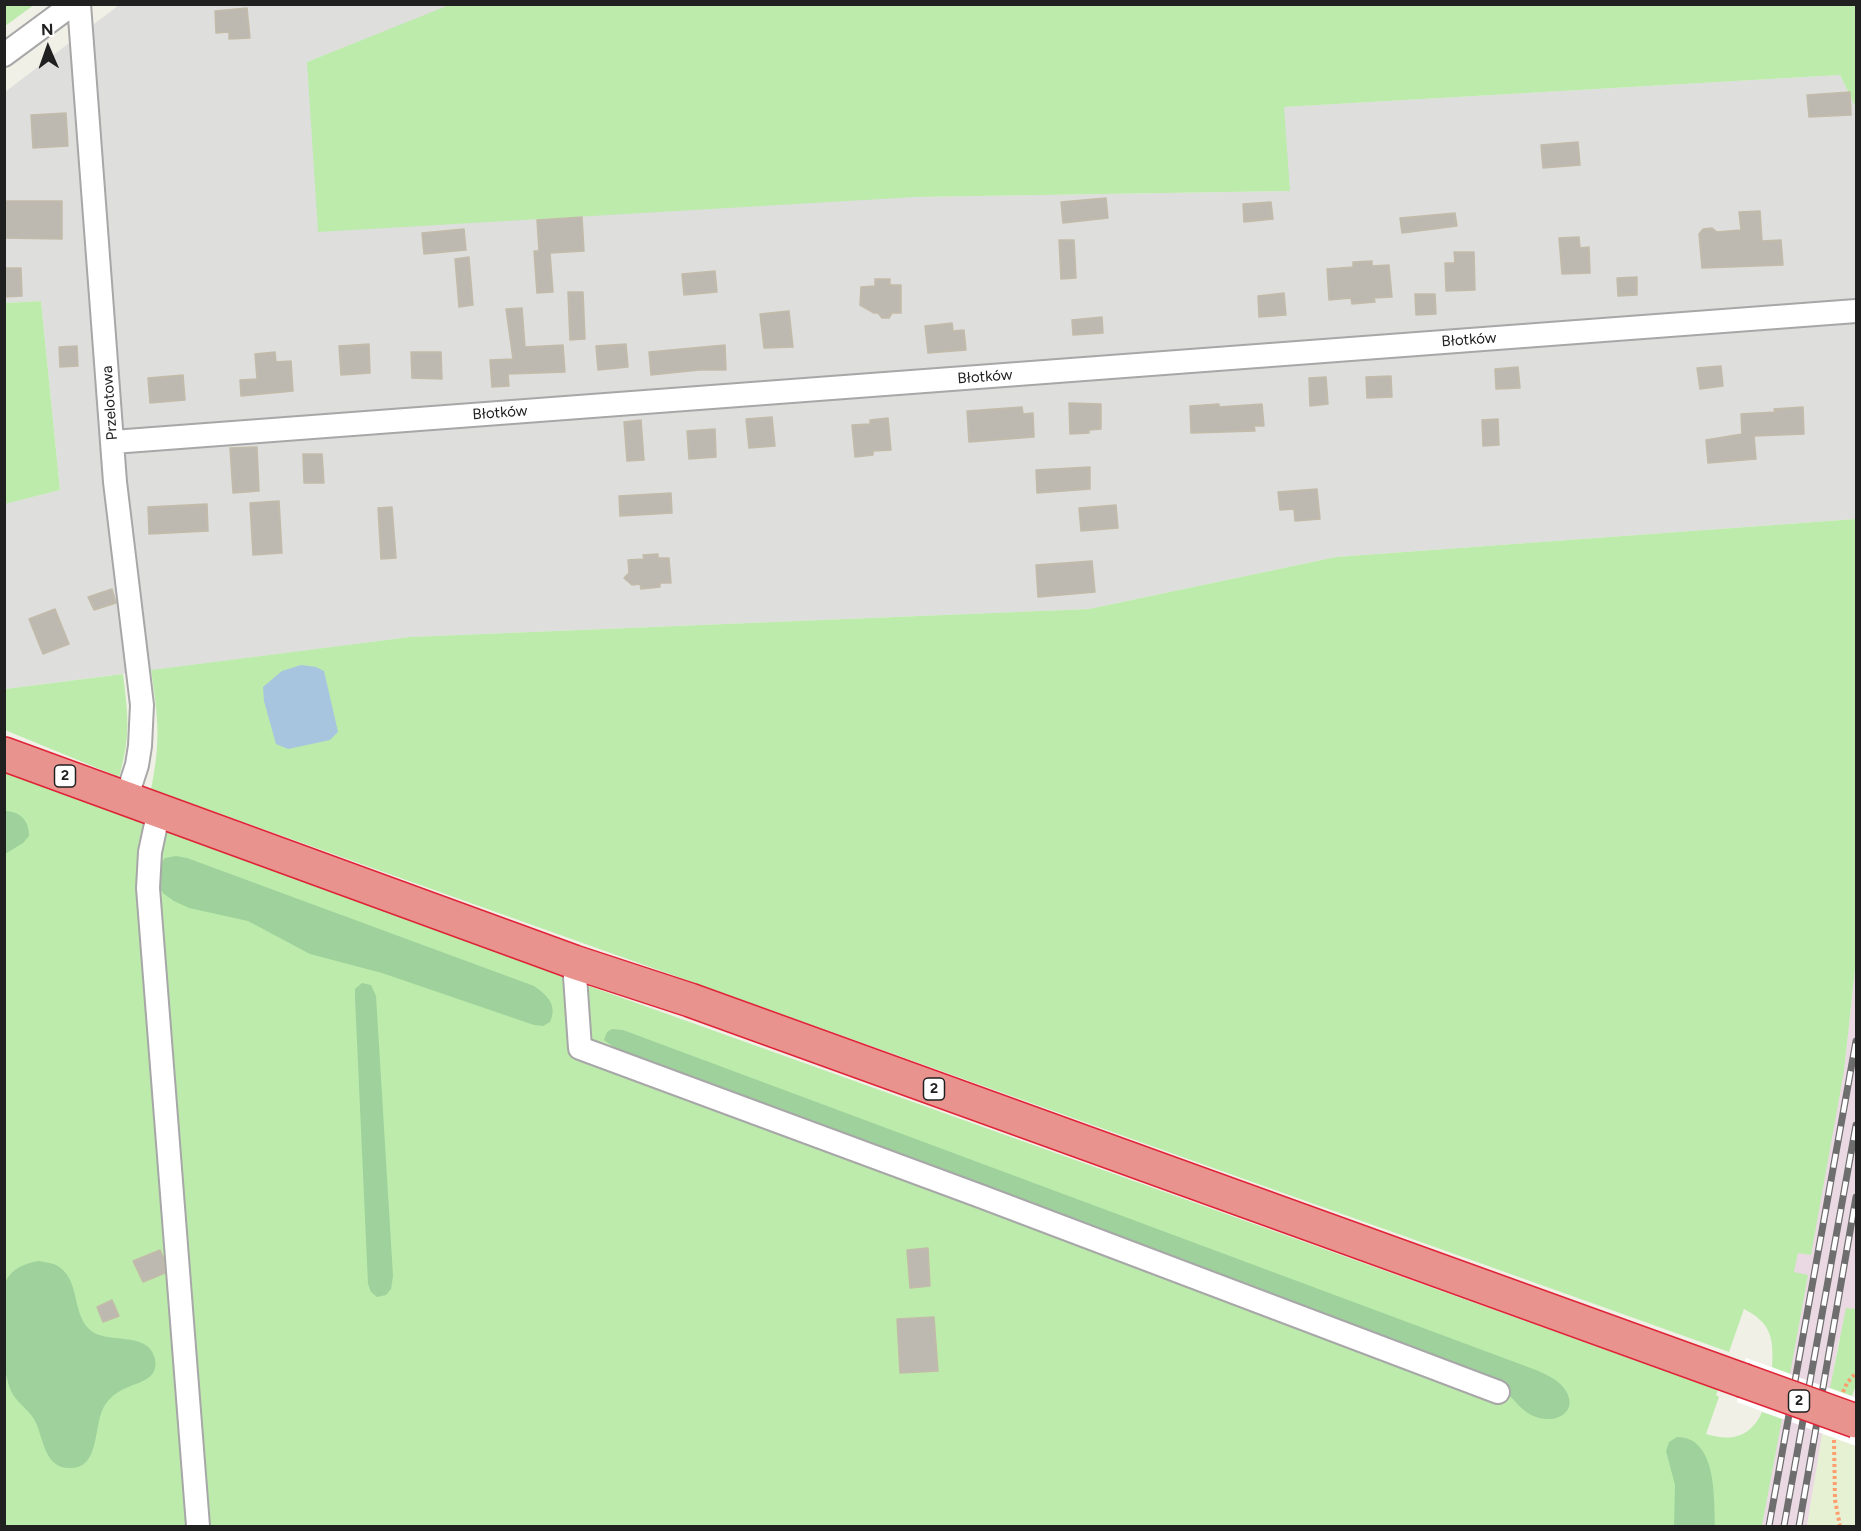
<!DOCTYPE html>
<meta charset="utf-8">
<style>
body{margin:0}
#map{position:relative;width:1861px;height:1531px;overflow:hidden;background:#f1f0e7;font-family:Figtree,sans-serif}
canvas{display:block}
.frame{position:absolute;inset:0;border:6px solid #202020;pointer-events:none}
.north{position:absolute;left:18px;top:18px;width:60px;height:60px;-webkit-text-stroke:4px #fff;paint-order:stroke;rotate:358deg;font-size:16px;font-weight:700;line-height:24px;text-align:center;color:#202020}
.north::after{content:'';display:block;margin:auto;width:21px;height:27px;background:#202020;clip-path:polygon(50% 0,100% 100%,50% 72%,0 100%)}
</style>
<div id="map">
<canvas width="1861" height="1531"></canvas>
<div class="frame"></div>
<div class="north">N</div>
</div>
<script>
const c = document.querySelector('canvas').getContext('2d');
c.lineJoin = 'round';
function fillPath(path, color) {
  c.fillStyle = color;
  c.fill(path, 'evenodd');
}
function stroke(path, color, width, dash) {
  c.strokeStyle = color;
  c.lineWidth = width;
  c.lineCap = dash ? 'butt' : 'round';
  c.setLineDash(dash || []);
  c.stroke(path);
}
function drawText(font, color, halo, rows, align = 'center') {
  c.font = font + ' Figtree,sans-serif';
  c.lineWidth = 4.5;
  c.setLineDash([]);
  c.textBaseline = 'middle';
  c.strokeStyle = halo;
  c.fillStyle = color;
  for (const [text, x, y, turn = 0] of rows) {
    c.save();
    c.translate(x, y);
    c.rotate((+turn || 0) * Math.PI / 180);
    c.textAlign = isNaN(turn) ? turn : align;
    if (halo) c.strokeText(text, 0, 0);
    c.fillText(text, 0, 0);
    c.restore();
  }
}
const residential = new Path2D(`
 M119,5H452L307,62L916,197L1289,191L1283,107L1840,75L1856,108V519L1336,557L1089,609L410,637L5,689L4,504L60,490L41,301L5,303V92Z`);
const industrial = new Path2D(`
 M1856,960V1342L1839,1339L1807,1526H1762L1796,1334L1781,1331L1806,1193L1844,1070Z`);
const farmland = new Path2D(`
 M1822,1434L1856,1446V1526H1807Z`);
const grass = new Path2D(`
 M5,4H34V5L5,26Z
 M452,4L1856,5V108L1840,75L1284,107L1290,191L916,197L318,232L307,62Z
 M41,301L60,490L5,504V303Z
 M1856,519V960L1844,1071L1811,1255L1798,1253L1794,1272L1808,1275L1790,1374L1772,1367C1774,1338 1771,1323 1744,1309L1729,1352L151,789C161,742 158,717 151,670L410,637L1089,609L1336,557Z
 M123,674C128,715 131,736 119,777L5,730V689Z
 M4,772L589,986L1718,1390L1716,1395L1719,1397L1706,1434C1731,1442 1751,1437 1762,1412L1782,1419L1762,1526H5Z
 M1846,1308L1856,1309V1385L1852,1396L1830,1388Z`);
const forest = new Path2D(`
 M4,811C20,811 29,820 29,836L23,843L5,854Z
 M176,856L187,858L534,986C547,995 558,1005 550,1022L543,1026L534,1025L382,973L310,954L248,921L189,908L174,901L164,894L158,887L159,866L165,858Z
 M362,983L371,985L376,996L393,1276L391,1289L386,1295L377,1297L371,1292L368,1284L355,997V989Z
 M612,1029L623,1030L1536,1370C1545,1374 1557,1379 1563,1387C1581,1409 1559,1425 1536,1417C1524,1413 1517,1403 1508,1394C1500,1388 1493,1384 1484,1379L618,1050L604,1040L607,1032Z
 M39,1261C44,1262 52,1263 56,1265C81,1279 71,1311 89,1329C106,1346 148,1329 155,1359C159,1379 139,1382 126,1388C117,1392 110,1397 105,1405C93,1422 101,1467 72,1468C43,1470 44,1436 34,1419C27,1408 16,1402 11,1391C1,1368 4,1333 4,1309C4,1302 3,1293 4,1286C8,1270 25,1263 39,1261Z
 M1677,1437C1717,1437 1714,1498 1715,1526H1674L1675,1485L1666,1451L1669,1442Z`);
const water = new Path2D(`
 M301,665L316,667L324,671L338,732L330,740L288,749L276,744L264,701L263,687L282,671Z`);
const pier = new Path2D(`
 M1746,1358L1856,1398V1446L1737,1402Z`);
const building = new Path2D(`
 M247,8L250,38L229,39V32L216,33L215,11Z
 M1850,92L1851,115L1809,117L1807,95Z
 M66,113L68,146L33,148L31,115Z
 M1578,142L1580,165L1543,168L1541,145Z
 M1106,198L1108,218L1063,223L1061,202Z
 M4,201H62V239L4,238Z
 M1271,202L1273,219L1244,222L1243,204Z
 M1760,211L1762,241L1781,240L1783,265L1702,268L1699,234L1703,229L1712,228L1717,232L1741,230L1739,212Z
 M1455,213L1457,226L1402,233L1400,218Z
 M582,217L584,251L550,253L553,292L537,293L534,251H539L537,220Z
 M464,229L466,250L424,254L422,233Z
 M1579,237L1580,248L1589,247L1590,273L1562,274L1559,238Z
 M1059,240H1074L1076,278L1061,279Z
 M1454,252H1474L1475,290L1446,291L1445,263H1455Z
 M469,257L473,305L459,307L455,259Z
 M1372,261V266L1389,265L1392,297L1374,298L1375,302L1352,304L1351,298L1329,300L1327,269L1353,267V262Z
 M4,268H21L22,296L4,297Z
 M715,271L717,292L684,295L682,274Z
 M1637,277V295L1618,296L1617,278Z
 M875,279H890V285H901V313H892L889,318H882L878,313H874L860,305L861,287L875,286Z
 M568,292H583L585,339L570,340Z
 M1284,293L1286,315L1259,317L1258,296Z
 M1415,294H1435L1436,314L1416,315Z
 M522,308L525,347L563,345L565,372L508,374L509,386L492,387L490,360L513,359L506,309Z
 M789,311L793,347L764,348L760,314Z
 M1102,317L1103,333L1073,335L1072,320Z
 M952,323L953,331L964,330L966,350L928,353L925,326Z
 M369,344L370,373L341,375L339,346Z
 M626,344L628,367L598,370L596,346Z
 M725,345L726,370H699L651,375L649,352Z
 M77,346L78,366L60,367L59,347Z
 M275,352L276,362L291,361L293,391L241,396L240,380L257,379L255,354Z
 M411,352H441L442,379L412,378Z
 M1721,366L1723,386L1700,389L1697,368Z
 M1518,367L1520,388L1496,389L1495,369Z
 M183,375L185,400L150,403L148,378Z
 M1391,376L1392,397L1367,398L1366,377Z
 M1326,377L1328,404L1310,406L1309,378Z
 M1069,403L1101,404V429L1089,430V433L1070,434Z
 M1219,404V407L1262,404L1264,426H1254L1255,431L1191,433L1190,406Z
 M1022,407L1023,414L1033,413L1034,437L969,442L967,411Z
 M1803,407L1804,434L1754,436L1756,459L1708,463L1706,440L1742,434L1741,414L1775,412L1774,409Z
 M772,417L775,446L749,448L746,419Z
 M888,418L891,450L873,451V455L855,457L852,425L870,424V420Z
 M1498,419L1499,445L1483,446L1482,420Z
 M641,420L644,460L627,461L624,422Z
 M715,429L716,457L689,459L687,431Z
 M257,447L259,491L233,493L230,448Z
 M303,454H322L324,483H304Z
 M1090,467V489L1037,493L1036,470Z
 M1317,489L1320,519L1295,521L1294,509L1280,510L1278,492Z
 M671,493L672,513L620,516L619,496Z
 M279,501L282,553L253,555L250,503Z
 M207,504L208,531L149,534L148,507Z
 M1116,505L1118,528L1081,531L1079,508Z
 M392,507L396,558L381,559L378,508Z
 M658,554V558H669L671,583H660V587L641,589L640,584L632,585L624,578L629,573L628,560L644,559L643,555Z
 M1092,561L1095,592L1038,597L1036,565Z
 M112,589L116,603L94,610L88,597Z
 M55,609L69,644L43,654L29,619Z
 M928,1248L930,1286L910,1288L907,1250Z
 M160,1250L164,1259L165,1273L143,1282L133,1261Z
 M112,1300L119,1316L103,1322L97,1307Z
 M934,1317L938,1371L900,1373L897,1319Z`);
const path = new Path2D(`
 M1843,1392L1847,1383L1856,1373
 M1834,1440L1835,1500L1840,1526`);
const minor = new Path2D(`
 M79,4L115,482L142,705L140,746L137,765L126,799
 M4,55L73,4
 M113,442L1856,311
 M159,810L150,852L148,888L198,1526
 M574,962L580,1048L980,1196L1498,1392`);
const highway = new Path2D(`
 M4,754L574,962L690,1000L1742,1380`);
const rail = new Path2D(`
 M1769,1526L1856,1041
 M1784,1526L1856,1125
 M1799,1526L1856,1197`);
const highwayBridge = new Path2D(`
 M1742,1380L1856,1421`);
const shields = [
 [65,776,21],
 [934,1089,21],
 [1799,1401,21]
];
const shieldNames = [
 ["2",65,776],
 ["2",934,1089],
 ["2",1799,1401]
];
const streetNames = [
 ["Błotków",1469,340,-4],
 ["Błotków",985,377,-4],
 ["Przelotowa",110,403,-94],
 ["Błotków",500,413,-4]
];
fillPath(residential, '#dededd');
fillPath(industrial, '#ead9e3');
fillPath(farmland, '#e6f0d2');
fillPath(grass, '#bcebac');
fillPath(forest, '#9ed19b');
fillPath(water, '#a7c5df');
fillPath(pier, '#fff');
fillPath(building, '#beb9b0');
stroke(building, '#c3bba9', 1.5);
stroke(minor, '#a7a7a7', 26);
stroke(highway, '#df2437', 36);
stroke(path, '#fd9e6c', 4, [3, 3]);
stroke(minor, '#fff', 22);
stroke(highway, '#e9938e', 33);
stroke(rail, '#6e6e6e', 7);
stroke(rail, '#fff', 4.5, [14]);
stroke(highwayBridge, '#df2437', 36, []);
stroke(highwayBridge, '#e9938e', 33);
for (const [x, y, w] of shields) {
  const box = new Path2D();
  box.roundRect(x - w / 2, y - 11, w, 22, 4.5);
  c.fillStyle = '#fff';
  c.fill(box);
  stroke(box, '#202020', 1.5);
}
drawText('bold 14px', '#202020', null, shieldNames);
drawText('15px', '#202020', '#fff', streetNames);
</script>
